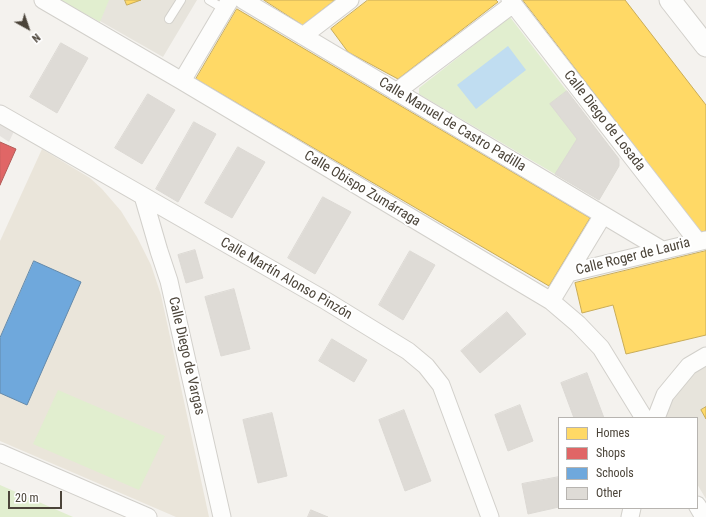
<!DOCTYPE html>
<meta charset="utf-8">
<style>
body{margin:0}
#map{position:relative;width:706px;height:517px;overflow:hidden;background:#f4f2ee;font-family:"Roboto Condensed",sans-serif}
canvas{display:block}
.legend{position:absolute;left:558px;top:417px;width:140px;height:92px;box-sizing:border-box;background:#fff;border:1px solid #b7b4b0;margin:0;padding:5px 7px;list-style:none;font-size:12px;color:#4b4439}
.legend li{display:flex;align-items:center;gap:8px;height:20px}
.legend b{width:20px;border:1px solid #b7b4b0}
.north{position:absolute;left:8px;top:8px;width:40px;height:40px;-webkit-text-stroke:3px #fff;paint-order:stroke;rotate:140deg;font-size:11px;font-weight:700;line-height:16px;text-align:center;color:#4b4439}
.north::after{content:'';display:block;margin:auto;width:14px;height:18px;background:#4b4439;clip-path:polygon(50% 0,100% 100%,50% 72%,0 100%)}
.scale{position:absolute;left:8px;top:491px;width:54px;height:18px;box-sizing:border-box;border:2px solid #4b4439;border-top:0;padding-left:5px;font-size:12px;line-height:14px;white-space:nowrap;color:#4b4439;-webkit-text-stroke:3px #fff;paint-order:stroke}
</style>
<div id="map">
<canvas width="706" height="517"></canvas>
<ul class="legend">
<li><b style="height:11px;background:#ffd966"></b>Homes</li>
<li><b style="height:11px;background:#e06666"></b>Shops</li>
<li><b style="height:11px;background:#6fa8dc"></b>Schools</li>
<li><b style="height:11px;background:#dedbd6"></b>Other</li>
</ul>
<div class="north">N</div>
<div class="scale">20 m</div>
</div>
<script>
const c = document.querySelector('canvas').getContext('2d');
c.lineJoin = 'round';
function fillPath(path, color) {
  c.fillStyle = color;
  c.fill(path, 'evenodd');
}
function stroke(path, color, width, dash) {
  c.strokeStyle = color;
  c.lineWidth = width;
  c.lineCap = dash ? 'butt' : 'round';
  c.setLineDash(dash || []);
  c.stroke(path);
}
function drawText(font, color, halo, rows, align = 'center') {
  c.font = font + ' "Roboto Condensed",sans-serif';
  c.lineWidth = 4;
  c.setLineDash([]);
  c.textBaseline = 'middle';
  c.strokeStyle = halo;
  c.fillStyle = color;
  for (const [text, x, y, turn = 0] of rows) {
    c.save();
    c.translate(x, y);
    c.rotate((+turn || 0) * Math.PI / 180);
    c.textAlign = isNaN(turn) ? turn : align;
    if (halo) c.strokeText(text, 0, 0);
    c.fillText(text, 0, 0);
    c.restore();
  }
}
const residential = new Path2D(`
 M63,0H197L163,57Z
 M706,362V499L697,484V418H663L672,398L682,383Z`);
const education = new Path2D(`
 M42,149L90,178L102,189L121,211L137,237L151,265L161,295L209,517H176L0,441V241Z`);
const green = new Path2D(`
 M59,0H109L100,22Z
 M510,17L619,159V166L599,200L419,94V88Z
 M58,390L165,436L139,490L33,444Z
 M0,485L73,517H0Z`);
const parking = new Path2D(`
 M0,121L15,129L9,142L0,136Z`);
const water = new Path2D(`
 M508,46L526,70L476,109L457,85Z`);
const homes = new Path2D(`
 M125,0H141L127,5Z
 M264,0H335L303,25Z
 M368,0H496L498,2L398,79L348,52L331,29Z
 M523,0H625L706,105V231L701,232Z
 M237,9L590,218L549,286L196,79Z
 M706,251V335L626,354L613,305L582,313L575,283Z
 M706,407V419L701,410Z`);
const shops = new Path2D(`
 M0,142L16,149L0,185Z`);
const schools = new Path2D(`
 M34,261L81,282L27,405L0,393V338Z`);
const building = new Path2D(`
 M61,43L88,58L57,113L30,97Z
 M567,91L619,159V166L599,200L555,174L577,139L550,104Z
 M148,94L175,110L142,164L115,148Z
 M194,122L216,134L178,202L156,189Z
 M238,147L265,162L232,218L205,203Z
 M323,197L351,212L315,274L288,258Z
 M195,250L203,278L186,283L178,255Z
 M410,251L435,265L403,320L379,305Z
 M234,289L250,349L221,356L205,297Z
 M507,312L526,334L480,373L461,351Z
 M332,339L367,360L354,382L319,361Z
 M587,373L604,418H574L561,383Z
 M520,405L533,441L508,451L495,415Z
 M404,410L431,481L405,491L379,420Z
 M272,413L287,476L258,483L243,420Z
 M559,477V507L528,514L522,484Z
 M311,510L328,517H308Z`);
const service = new Path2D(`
 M209,0L224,9
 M169,19L181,0`);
const minor = new Path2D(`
 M43,0L182,81L551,301L578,324L601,348L644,418
 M243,0L662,250
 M510,0L698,242
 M303,36L350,0
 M182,81L230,0
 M396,92L513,4
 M0,114L323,299L408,351L426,366L441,385L490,517
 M143,196L159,251L169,281L222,517
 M568,273L706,240
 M551,301L603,215
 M656,418L665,395L689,366L706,356
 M0,453L148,517
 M697,505L704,517
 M630,517L632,508`);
const tertiary = new Path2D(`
 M670,0L706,46`);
const streetNames = [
 ["Calle Diego de Losada",604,121,52],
 ["Calle Manuel de Castro Padilla",452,125,31],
 ["Calle Obispo Zumárraga",362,189,31],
 ["Calle Roger de Lauria",633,257,-14],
 ["Calle Martín Alonso Pinzón",286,279,30],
 ["Calle Diego de Vargas",186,356,77]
];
fillPath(residential, '#e7e4dc');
fillPath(education, '#eae5da');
fillPath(green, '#e1eecf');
fillPath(parking, '#e6e3df');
fillPath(water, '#c0ddf1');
fillPath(homes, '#ffd966');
stroke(homes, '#c9ac58', 1);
fillPath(shops, '#e06666');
stroke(shops, '#b35c58', 1);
fillPath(schools, '#6fa8dc');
stroke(schools, '#648aab', 1);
fillPath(building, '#dedbd6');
stroke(building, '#dcd9d4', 1);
stroke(service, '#d2d0cb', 10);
stroke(minor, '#d2d0cb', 19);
stroke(tertiary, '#d2d0cb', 23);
stroke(service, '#fdfdfc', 8);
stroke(minor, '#fdfdfc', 17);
stroke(tertiary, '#fdfdfc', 21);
drawText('14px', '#4b4439', '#fff', streetNames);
</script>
